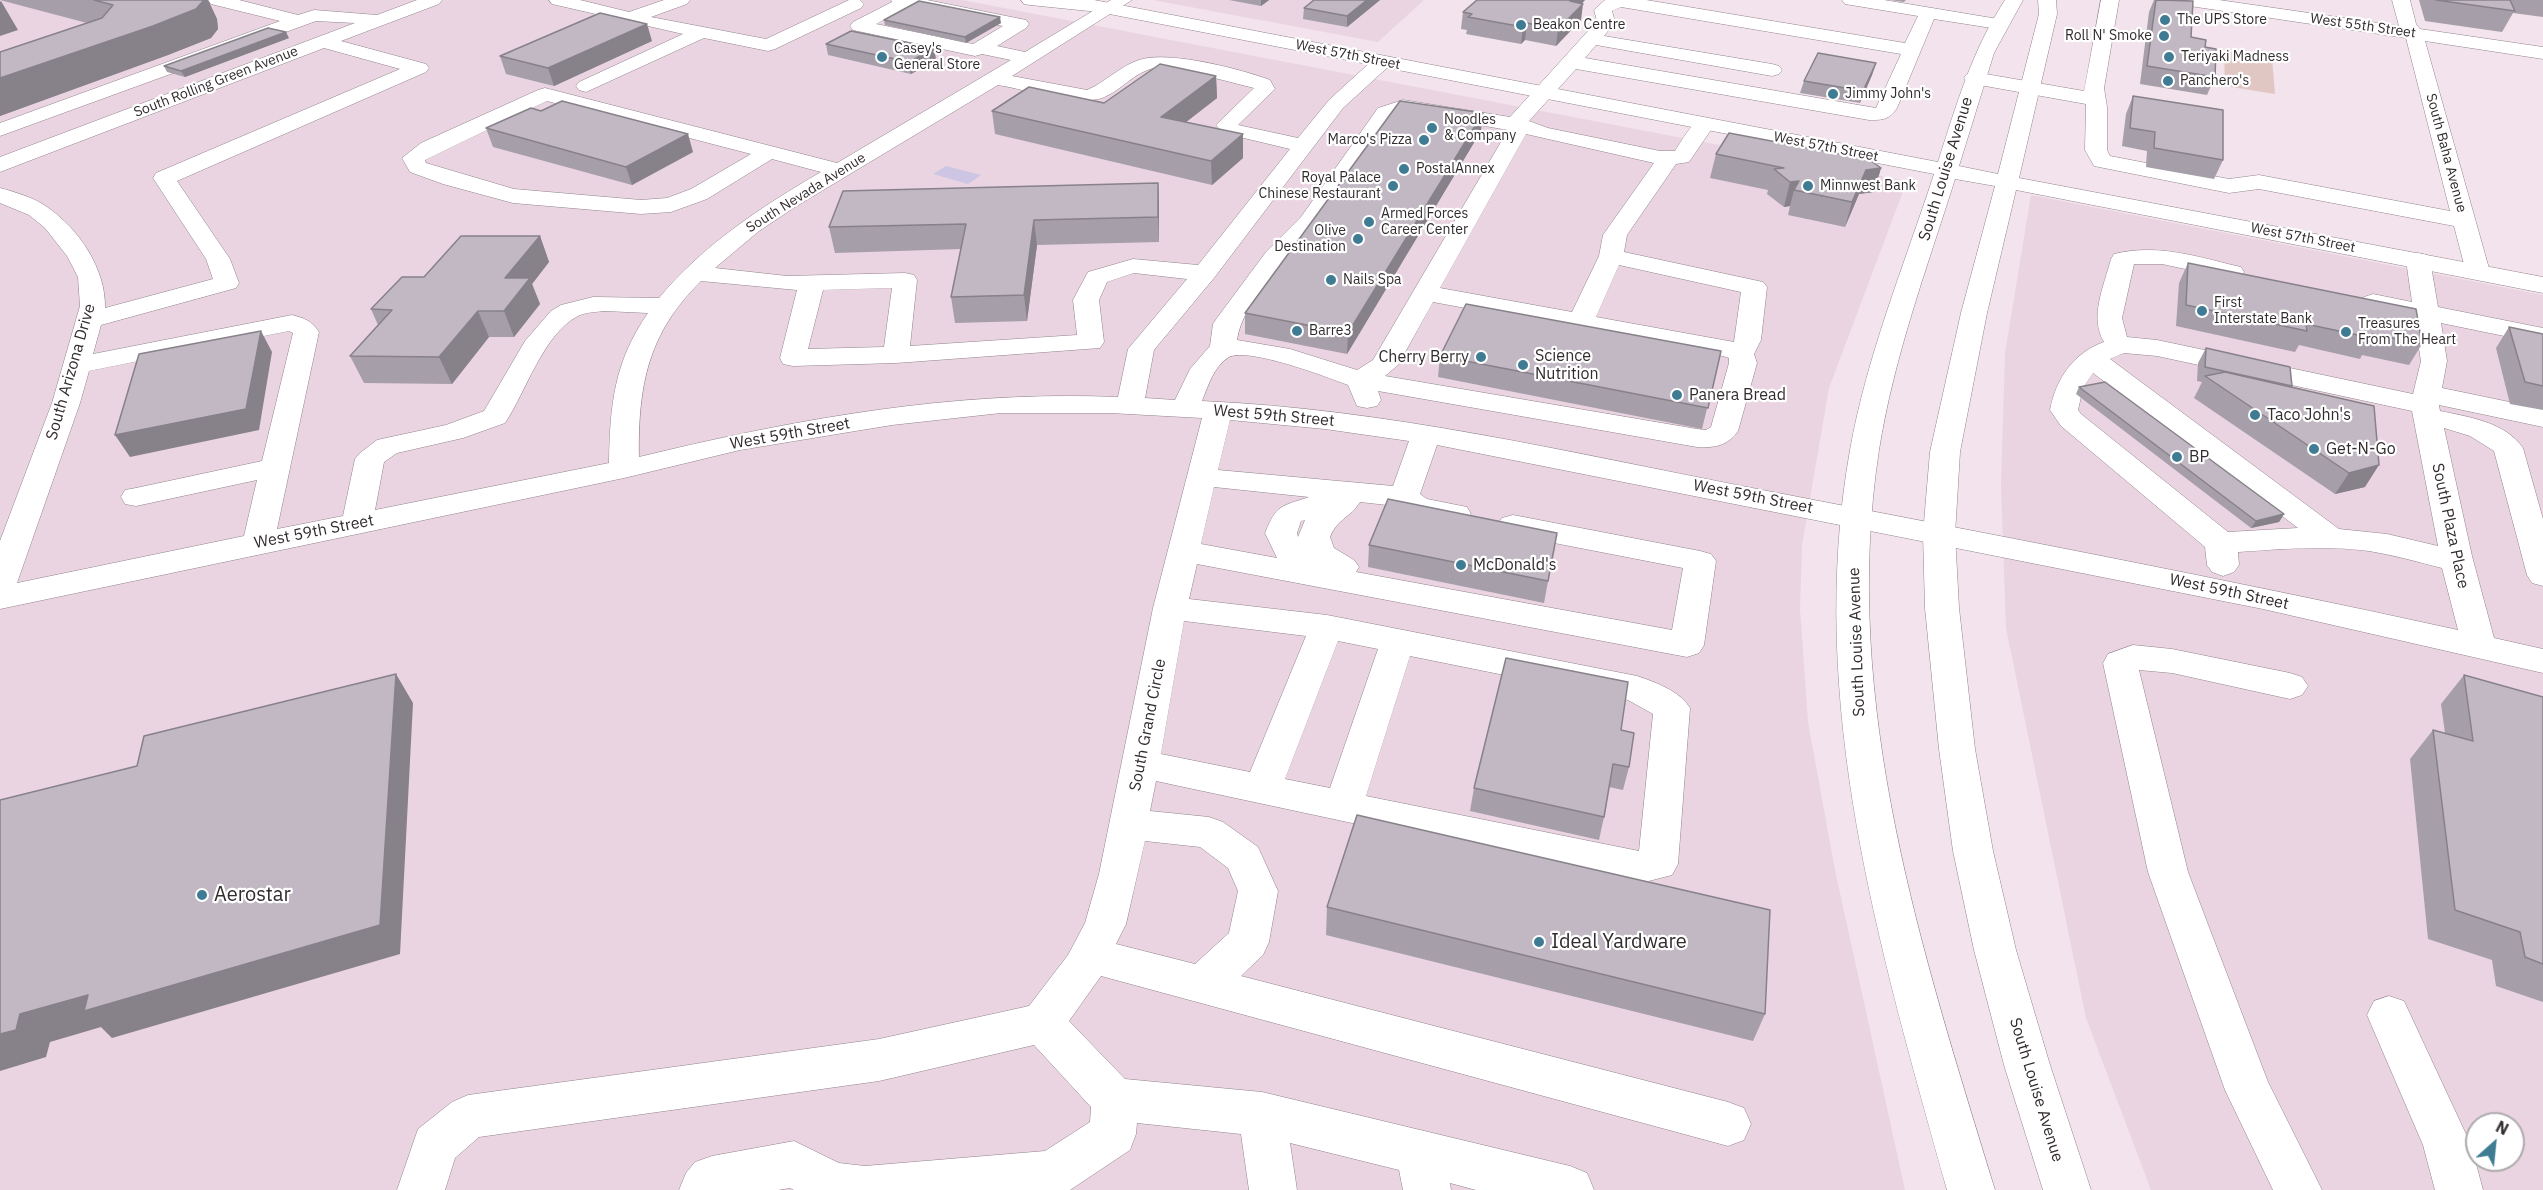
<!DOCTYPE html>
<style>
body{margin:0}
#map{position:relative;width:2543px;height:1190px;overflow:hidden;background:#f2e3ec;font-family:"IBM Plex Sans",sans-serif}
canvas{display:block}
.north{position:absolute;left:2465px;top:1112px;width:60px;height:60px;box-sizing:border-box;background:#fff;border:2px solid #adabac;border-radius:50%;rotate:27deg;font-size:16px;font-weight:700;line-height:24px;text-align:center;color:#322c2f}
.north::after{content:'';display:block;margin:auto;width:21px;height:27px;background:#3f7c93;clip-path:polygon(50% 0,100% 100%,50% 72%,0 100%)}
</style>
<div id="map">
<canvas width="2543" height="1190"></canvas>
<div class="north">N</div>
</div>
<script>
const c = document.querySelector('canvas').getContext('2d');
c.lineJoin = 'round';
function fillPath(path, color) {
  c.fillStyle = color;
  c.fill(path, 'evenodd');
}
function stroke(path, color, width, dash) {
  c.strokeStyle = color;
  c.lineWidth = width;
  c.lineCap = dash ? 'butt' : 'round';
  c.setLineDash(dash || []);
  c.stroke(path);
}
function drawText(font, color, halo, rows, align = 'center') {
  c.font = font + ' "IBM Plex Sans",sans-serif';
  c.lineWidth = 4.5;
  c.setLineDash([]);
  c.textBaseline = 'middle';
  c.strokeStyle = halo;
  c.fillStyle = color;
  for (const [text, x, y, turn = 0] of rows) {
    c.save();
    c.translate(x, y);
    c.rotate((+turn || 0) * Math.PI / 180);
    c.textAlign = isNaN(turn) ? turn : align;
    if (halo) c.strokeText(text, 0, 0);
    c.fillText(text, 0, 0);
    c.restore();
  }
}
const built = new Path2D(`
 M0,0H962L1907,181L1829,388L1802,545L1800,609L1808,722L1835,870L1905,1190H0Z
 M1153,0H1424L1378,42Z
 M2031,195L2543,295V1190H2151L2086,1018L2006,628L2001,484L2005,353ZM2477,1124H2513V1160H2477Z`);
const green = new Path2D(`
 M2224,51L2272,58L2275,94L2225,86Z`);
const water = new Path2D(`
 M946,166L981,175L968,184L933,174Z`);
const minor = new Path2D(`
 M208,0H239L298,15L314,10L377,15L417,0H442L439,4L341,41L426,64L429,68L426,72L177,181L230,259L239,283L236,288L101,325L93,354L292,315C304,318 312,321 319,332L277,529L343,516L355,459L360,453L377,440L446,425L484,411L525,341L551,311L561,305L593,297L659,298C703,245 761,207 821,172L772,159L707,199L671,212L641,214L513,203L443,184L410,172L402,158L421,143L538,90L545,88L837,163L1011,60L982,54L975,56L853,30L850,26L853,22L892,2L891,0H927L1026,20L1029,24L1026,28L997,46L1025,52L1111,0H1132L1012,76L1087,90C1106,82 1120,66 1139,60C1167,50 1241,69 1270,80L1275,89L1238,125L1298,138L1329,100L1375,58H1389L1392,62L1389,66L1343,108L1214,278L1154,350L1145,398L1175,400L1190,369L1210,346L1213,324L1217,318L1266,252L1301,217L1378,108L1403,100L1510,117L1597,21L1594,10L1605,0H1646L1905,43L1918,16L1851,5L1845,4L1842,0H1884L2004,20L2007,24L2004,28L1998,29L1934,19L1897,108C1889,120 1883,120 1869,120L1576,69L1529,121L1548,128L1660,151H1675C1685,137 1693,115 1712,120L1715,124L1689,162L1676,164L1627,235L1624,252L1763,282L1767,287L1761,340L1754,354L1757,363L1738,431C1728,446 1714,448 1697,447L1378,391L1381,400L1377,406L1367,408L1357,406L1348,385C1327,377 1248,347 1229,357C1214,366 1208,386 1202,401C1386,409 1567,452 1747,487C1984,533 2222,578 2458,630L2442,568C2418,562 2394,555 2369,551C2326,545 2281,549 2238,552L2239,565L2234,572L2223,576L2212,572L2207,565L2205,547L2061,426L2050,410C2056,379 2073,353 2104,342C2089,317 2104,286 2111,259L2114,254C2155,244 2192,255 2232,265L2241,267L2244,272L2241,277L2232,279L2162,264H2134L2122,318L2127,337L2157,340L2413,394L2421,361L2414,318L2364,307L2360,302L2364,297L2373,294L2412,302L2406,260L2409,255L2418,253L2427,255L2430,260L2438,307L2543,328V344L2441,323L2447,361L2442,388L2543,409V427L2439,405L2440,411C2469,417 2505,422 2523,448L2543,519V586L2532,583L2527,575L2494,451L2470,436L2444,428L2472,556L2494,638L2543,649V673L2263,609L1437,445L1420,494L1427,499L1467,507L1471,514L1467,521L1456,524L1407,514L1396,506L1360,502C1350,518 1337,519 1330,537L1334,548L1354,560L1359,567L1356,572L1672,630L1683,568L1513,535L1502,532L1497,525L1502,518L1513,515L1700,551L1711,554L1716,561L1704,645L1699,653L1687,657L1197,564L1189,599L1327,615L1637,676C1655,682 1680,691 1690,708L1678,864L1672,875L1637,884L1156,781L1150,811L1209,817L1223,822L1258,847L1278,891L1269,942L1263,955L1241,976L1728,1102L1744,1108L1751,1124L1744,1140L1728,1146L1101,976L1069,1021L1125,1079L1262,1092L1570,1166L1587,1173L1594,1190H1476L1450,1183L1451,1190H1403L1399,1170L1290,1143L1297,1190H1249L1241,1134L1137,1123L1136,1134L1130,1150L1070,1190H794L790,1188L778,1190H679L686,1173L695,1162L712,1156L794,1141L839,1163L865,1166L1045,1151L1090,1122L1091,1107L1034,1045L879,1081L479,1137L455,1158L445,1190H397L418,1129L452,1102L468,1095L879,1039L1029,1006L1068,955L1085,923L1099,874L1153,608L1202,418L1110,413H1001L892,425L740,450L624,478L0,609V541L52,403L80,306L78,277L67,256L45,228L29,215L0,203V188C15,192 35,198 47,207C79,229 106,269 105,308L213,279L206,259L153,178L156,173L400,69L324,48L0,172V157L355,23L316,21L0,136V123L280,21L211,4ZM909,7L1003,26L973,44L876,24ZM1621,7L1901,54L1876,108L1585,58L1596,45L1772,76L1779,74L1782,70L1779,66L1772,64L1604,36L1615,22L1612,11ZM1154,68L1199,74L1254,88L1216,125L1223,133L1290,149L1198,265L1133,259L1088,272L1073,300L1077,335L910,346L917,280L914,275L905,273L787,276L715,268L759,231L795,207L998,85C1023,89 1080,106 1102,98C1121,91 1134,72 1154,68ZM547,101L751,154L691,189L667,198L641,200L514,189L426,163L425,160ZM1404,112L1508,130L1373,360L1357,370L1290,349L1237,340C1242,300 1293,257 1318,226C1345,192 1368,153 1392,116ZM1526,134L1654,163L1603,235L1599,256L1572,312L1440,288ZM1619,265L1741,292L1734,342L1596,317ZM1134,273L1187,279L1128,349L1118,397C956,390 795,419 639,457C638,385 648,333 701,281L797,290L780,358L783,364L793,366L896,363L1100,348L1104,342L1099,300L1107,282ZM892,288L884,347L808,349L823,290ZM1433,302L1723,356L1729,358V363L1711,427L1706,430L1697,429L1385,376L1398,365ZM605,311L648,313C614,362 610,405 609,463L375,510L384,462L397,453L463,438L505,423C526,392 543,334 578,316C586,312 596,312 605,311ZM289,331L293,333L262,461L136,488L125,490L121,497L125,504L136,506L257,480L244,536L17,583L80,403L89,371ZM2124,353L2157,356L2412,411L2438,546L2387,534L2339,529L2110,359ZM2093,373L2298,528L2228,532L2081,414L2078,410L2083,388ZM1230,420L1325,429L1409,441L1393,486L1218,470ZM1214,487L1309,497C1280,507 1277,504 1265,533L1277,558L1201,544ZM1305,520L1298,537L1297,533L1301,521ZM1184,621L1306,636L1250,772L1161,754ZM1338,641L1378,649L1330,788L1285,779ZM1410,656L1628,700L1653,714L1639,851L1366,796ZM1145,841L1200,847L1228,868L1238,891L1229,933L1195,964L1116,944L1126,924Z
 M549,0H580L629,12L664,0H690L687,4L651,17L766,39L849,0H860L864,4L861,8L775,49L768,51L704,38L586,92L579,90L576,86L579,82L683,34L552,4Z
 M2101,0H2119L2104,88L2107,107V150L2110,156L2229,179L2259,175L2450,211L2406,38L2183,5L2177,4L2174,0H2219L2399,26L2392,0H2410L2416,24L2420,29L2543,47V59L2425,41L2490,272L2487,277L2478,279L2469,277L2466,272L2454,226L2259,189L2229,193L2094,166L2085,150L2086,104L1974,84L1967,82L1964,78L1967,74L1974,72L2084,91Z
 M2133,645L2172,649L2290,673L2302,677L2308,686L2302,695L2290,699L2172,673L2139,670L2188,872L2268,1082L2322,1190H2273L2225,1090L2148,872L2103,663L2108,654Z
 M2389,996L2404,1001L2471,1145L2483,1190H2435L2423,1145L2367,1015L2374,1001Z`);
const major = new Path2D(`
 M1021,0H1094L1938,162C1956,106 1972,50 2005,0H2023L1994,53L1959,166L1998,174L2039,14L2038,0H2056L2057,14L2019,178L2543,277V293L2016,190L1987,313L1960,452L1955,534L1959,608L1975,749L1993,851L2016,950L2050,1065L2091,1190H2043L2004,1065L1974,950L1953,851L1939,749L1925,608L1923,534L1930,452L1961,313L1995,186L1955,179C1927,268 1894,356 1879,450C1840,703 1922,951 1995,1190H1947C1880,950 1805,701 1850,450C1867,355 1904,266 1934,174L1099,12L1030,5L1024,4Z`);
const wall = new Path2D(`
 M0,0H208L217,19L218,29L211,38L168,55L0,116V52L87,23Z
 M1229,0H1269L1261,6Z
 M1314,0H1380L1347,27L1303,19L1304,8Z
 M1477,0H1585L1582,3L1581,20L1556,46L1525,40L1521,44L1466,34L1467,30L1461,29L1463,12Z
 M1890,0H1906L1904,2Z
 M2154,0H2188L2191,37L2205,47L2215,77L2207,95L2140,84L2149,12Z
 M2419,0H2543V17L2513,13L2502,32L2425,21Z
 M884,20L1001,23L966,43L885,25Z
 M289,38L185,77L167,72L164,66Z
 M652,41L554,86L506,74L500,56Z
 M826,44L934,48L936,60L911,74L828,55Z
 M1876,63L1872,75L1860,103L1800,93L1804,81Z
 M1216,76L1217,98L1186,122L1243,134V158L1212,185L995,134L992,111L1104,103Z
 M2133,96L2223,160L2214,179L2146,167L2147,151L2122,146L2126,114Z
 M486,128L693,152L632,185L493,147Z
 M1481,131L1347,354L1245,334V313Z
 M1716,154L1881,168L1874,192L1859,194L1845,227L1788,215L1790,206L1784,207L1767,194L1768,190L1710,178Z
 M1158,183L1159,208V242L1037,245L1027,321L955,323L951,297L961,249L835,253L829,227Z
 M540,236L549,262L532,284L540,304L514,337H489L452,384L364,383L350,356L378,325L371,309L424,277Z
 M2188,263L2422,344L2409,365L2362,355L2360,359L2299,345L2295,352L2176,326L2179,283Z
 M2509,327L2543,334V410L2510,404L2496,348Z
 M2206,348L2292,386L2291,387L2365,487L2335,494L2194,398L2202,382L2197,381L2198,363Z
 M1721,351L1702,429L1438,377L1440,356Z
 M2079,387L2284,514L2279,522L2251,528L2076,394Z
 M1557,533L1544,603L1368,567L1369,545Z
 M2464,675L2543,697V1002L2496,986L2492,960L2428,939L2410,759L2433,730L2445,733L2441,704Z
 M1621,730L1629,767L1623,790L1609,787L1604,817L1599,840L1470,811L1474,788Z
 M1327,907L1765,1014L1753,1041L1326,935Z`);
const shadedWall = new Path2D(`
 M204,0H208L217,19L218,29L211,38L168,55L0,116V78Z
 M1261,0H1269L1261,6Z
 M1367,0H1380L1347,27V16Z
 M1571,0H1585L1568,18L1570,1Z
 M1,1L18,30L0,36V2Z
 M1583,4L1581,20L1556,46L1558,29Z
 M1000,17L1001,23L966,43L965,37Z
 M1527,23L1525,40L1521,44L1523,27Z
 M647,24L652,41L554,86L548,68Z
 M286,32L289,38L185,77L181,71Z
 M934,48L936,60L911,74L909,62Z
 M1876,63L1872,75L1860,103L1863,91Z
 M1216,76L1217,98L1163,140L1161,117Z
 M1483,113L1481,131L1347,354L1348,333Z
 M688,134L693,152L632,185L626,167Z
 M1243,134V158L1212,185L1211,161Z
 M1881,168L1874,192L1859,194L1845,227L1852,202L1866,170Z
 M1799,181L1794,190L1790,206L1784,207L1790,182Z
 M1158,183L1159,208V242L1158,217Z
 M1034,220L1037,245L1027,321L1024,295Z
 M540,236L549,262L532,284L540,304L514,337L504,311L505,278Z
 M478,311L489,337L452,384L439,357Z
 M261,331L272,352L259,430L130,457L115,435Z
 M2379,465L2365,487L2335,494L2349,473Z
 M2284,514L2279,522L2251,528L2256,521Z
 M396,674L413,703L400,954L112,1038L101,1027L50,1042L46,1057L0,1071V1034L20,1014Z`);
const building = new Path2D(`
 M94,0H204L196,9L153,26L0,78V52L102,18L113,5Z
 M1314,0H1367L1347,16L1304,8Z
 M1477,0H1571L1570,1L1583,4L1558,29L1527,23L1523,27L1468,17L1472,14L1463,12Z
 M2156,0L2193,1L2191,37L2206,40L2205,47L2216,49L2215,77L2147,66Z
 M2436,0H2510L2515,11Z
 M919,1L1000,17L965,37L884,20Z
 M600,13L647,24L548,68L500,56Z
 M268,28L286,32L181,71L164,66Z
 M851,31L934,48L909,62L826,44Z
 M1818,53L1876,63L1863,91L1804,81Z
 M1160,64L1216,76L1161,117L1243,134L1211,161L992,111L1029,87L1104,103Z
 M2133,96L2223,110V160L2154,148L2155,132L2130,128Z
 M562,101L688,134L626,167L486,128L531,108L541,111Z
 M1400,101L1483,113L1348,333L1245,313Z
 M1729,133L1851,156L1863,155L1881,168L1866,170L1852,202L1794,190L1799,181L1790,182L1774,169L1784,168L1716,154Z
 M1158,183V217L1034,220L1024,295L951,297L966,224L829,227L843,191Z
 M461,236H540L505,278H530L504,311H478L439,357L350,356L392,310L371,309L402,277H424Z
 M2188,263L2416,309L2422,344L2372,334V338L2306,324L2307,331L2186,305Z
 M1466,304L1721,351L1708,408L1440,356Z
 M2509,327L2543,334V386L2525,382Z
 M261,331L246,409L115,435L139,354Z
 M2206,348L2290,367L2292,386L2205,367Z
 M2225,372L2374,406L2379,465L2349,473L2205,376Z
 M2105,382L2284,514L2256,521L2079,387Z
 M1388,499L1557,533L1548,581L1369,545Z
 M1506,658L1628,682L1621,730L1634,733L1629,767L1613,764L1604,817L1474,788Z
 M396,674L380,925L84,1011L88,995L20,1014L16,1030L0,1034V800L137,766L144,736Z
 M2464,675L2543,697V964L2525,957L2520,932L2455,910L2433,730L2473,741Z
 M1357,815L1770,910L1765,1014L1327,907Z`);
const markers = [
 [2165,20,6,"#3f7c93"],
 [1521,25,6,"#3f7c93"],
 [2164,36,6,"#3f7c93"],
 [882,57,6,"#3f7c93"],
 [2169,57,6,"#3f7c93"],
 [2168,81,6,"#3f7c93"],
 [1833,94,6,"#3f7c93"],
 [1432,128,6,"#3f7c93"],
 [1424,140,6,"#3f7c93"],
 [1404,169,6,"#3f7c93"],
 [1393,186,6,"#3f7c93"],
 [1808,186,6,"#3f7c93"],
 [1369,222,6,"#3f7c93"],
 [1358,239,6,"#3f7c93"],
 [1331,280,6,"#3f7c93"],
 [2202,311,6,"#3f7c93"],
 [1297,331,6,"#3f7c93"],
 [2346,332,6,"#3f7c93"],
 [1481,357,6,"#3f7c93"],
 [1523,365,6,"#3f7c93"],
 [1677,395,6,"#3f7c93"],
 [2255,415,6,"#3f7c93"],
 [2314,449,6,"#3f7c93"],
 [2177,457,6,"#3f7c93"],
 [1461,565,6,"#3f7c93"],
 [202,895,6,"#3f7c93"],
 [1539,942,6,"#3f7c93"]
];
const farPoinames = [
 ["The UPS Store",2177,20],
 ["Beakon Centre",1533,25],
 ["Roll N' Smoke",2152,36,"right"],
 ["Casey's",894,49],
 ["General Store",894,65],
 ["Teriyaki Madness",2181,57],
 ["Panchero's",2180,81],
 ["Jimmy John's",1845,94],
 ["Noodles",1444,120],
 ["& Company",1444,136],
 ["Marco's Pizza",1412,140,"right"],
 ["PostalAnnex",1416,169],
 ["Royal Palace",1381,178,"right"],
 ["Chinese Restaurant",1381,194,"right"],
 ["Minnwest Bank",1820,186],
 ["Armed Forces",1381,214],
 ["Career Center",1381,230],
 ["Olive",1346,231,"right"],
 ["Destination",1346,247,"right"],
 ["Nails Spa",1343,280],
 ["First",2214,303],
 ["Interstate Bank",2214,319],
 ["Treasures",2358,324],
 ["From The Heart",2358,340],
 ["Barre3",1309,331]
];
const farStreetnames = [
 ["West 55th Street",2363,26,8],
 ["West 57th Street",1348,55,11],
 ["South Rolling Green Avenue",216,82,-21],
 ["West 57th Street",1826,147,11],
 ["South Baha Avenue",2446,153,75],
 ["South Nevada Avenue",806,193,-32],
 ["West 57th Street",2303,238,11]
];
const streetNames = [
 ["South Louise Avenue",1946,169,-73],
 ["South Arizona Drive",71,372,-74],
 ["West 59th Street",1274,416,5],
 ["West 59th Street",790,434,-10],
 ["West 59th Street",1753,497,11],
 ["South Plaza Place",2450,526,78],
 ["West 59th Street",314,532,-11],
 ["West 59th Street",2229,592,12],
 ["South Louise Avenue",1857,642,-92],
 ["South Grand Circle",1148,725,-79],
 ["South Louise Avenue",2036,1090,73]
];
const poiNames = [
 ["Science",1535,356],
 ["Nutrition",1535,374],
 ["Cherry Berry",1469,357,"right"],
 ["Panera Bread",1689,395],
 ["Taco John's",2267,415],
 ["Get-N-Go",2326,449],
 ["BP",2189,457],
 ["McDonald's",1473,565]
];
const nearPoinames = [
 ["Aerostar",214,895],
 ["Ideal Yardware",1551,942]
];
fillPath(built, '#ead4e1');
fillPath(green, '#e1c7c3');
fillPath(water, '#ccc6e4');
stroke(minor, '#92848c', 1);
stroke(major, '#92848c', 1);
fillPath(minor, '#fff');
fillPath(major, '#fff');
fillPath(wall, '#a69ea9');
fillPath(shadedWall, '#878189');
fillPath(building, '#c1b8c4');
stroke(building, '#878189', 1.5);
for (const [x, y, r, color] of markers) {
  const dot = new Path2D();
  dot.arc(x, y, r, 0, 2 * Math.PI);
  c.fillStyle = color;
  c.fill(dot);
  stroke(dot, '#fff', 2);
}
drawText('14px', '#322c2f', '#fff', farPoinames, 'left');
drawText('14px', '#322c2f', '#fff', farStreetnames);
drawText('16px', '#322c2f', '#fff', streetNames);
drawText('16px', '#322c2f', '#fff', poiNames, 'left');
drawText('20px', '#322c2f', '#fff', nearPoinames, 'left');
</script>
